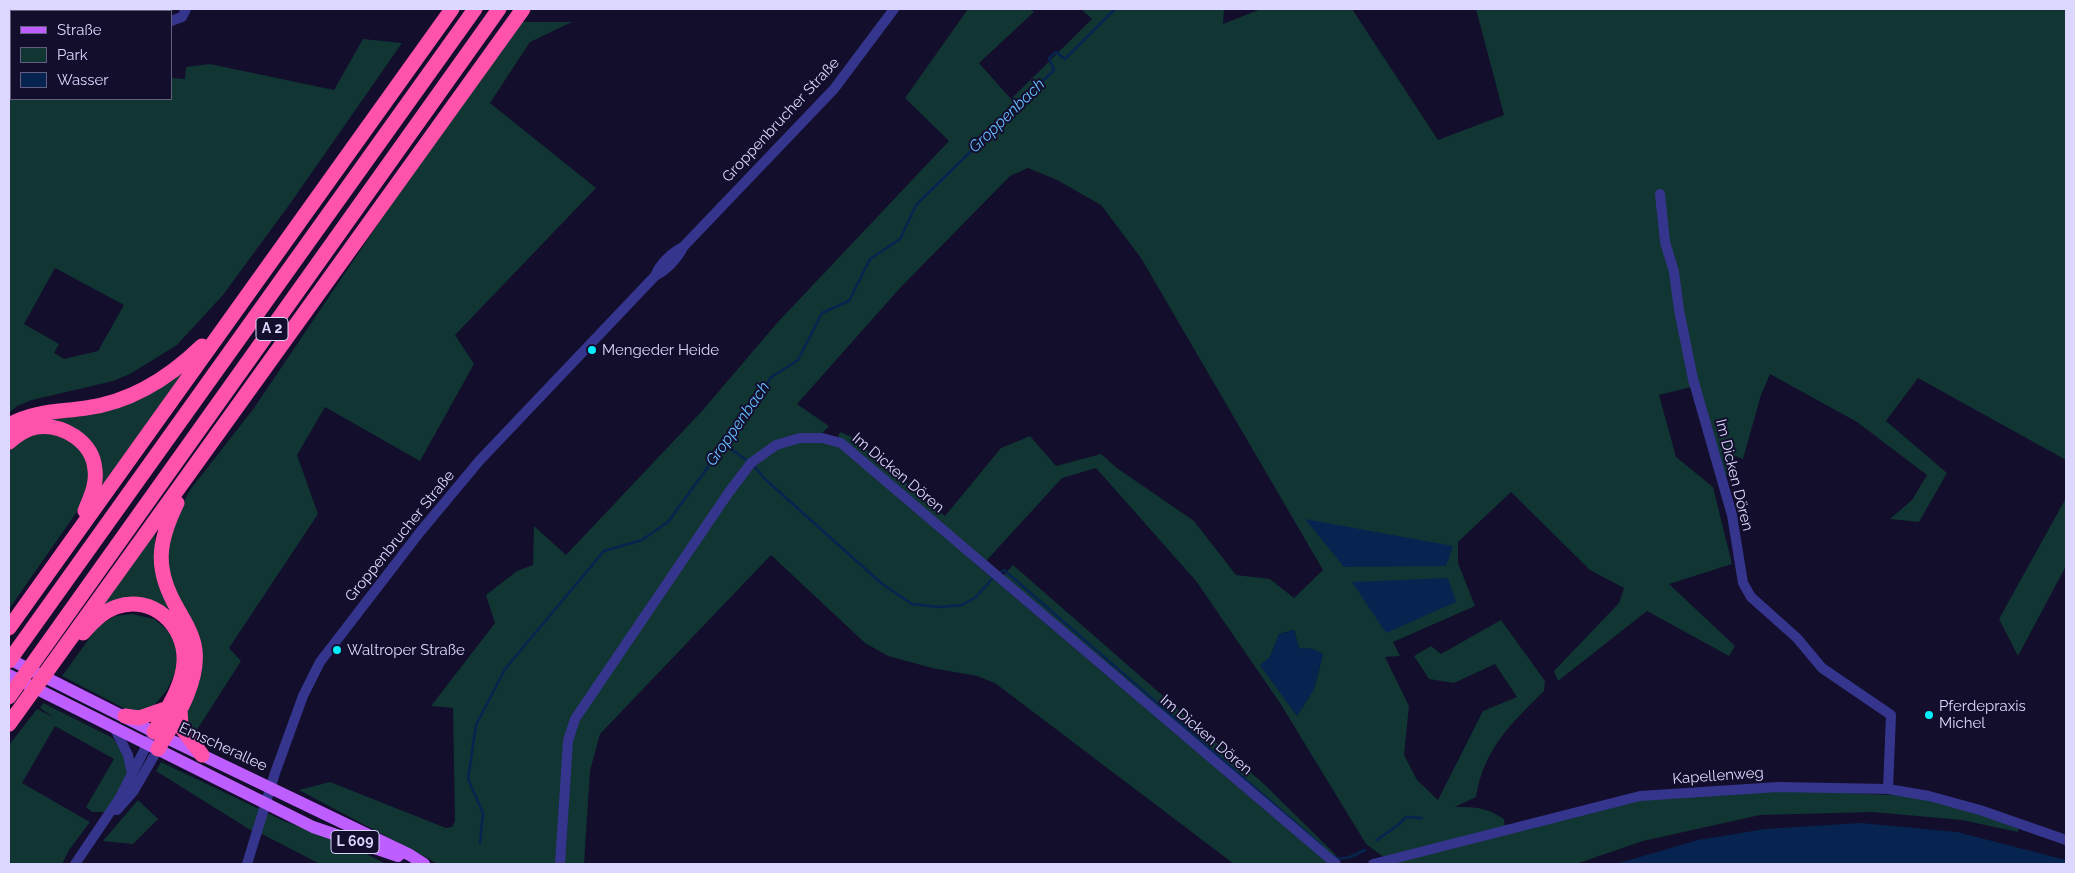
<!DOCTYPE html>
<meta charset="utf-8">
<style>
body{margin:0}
#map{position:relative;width:2075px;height:873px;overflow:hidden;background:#120e2b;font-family:Raleway,sans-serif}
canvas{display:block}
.frame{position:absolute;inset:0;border:10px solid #dbd7ff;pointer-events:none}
.legend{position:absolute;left:10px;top:10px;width:162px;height:90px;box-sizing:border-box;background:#120e2b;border:1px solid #625e80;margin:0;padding:6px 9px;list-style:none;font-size:15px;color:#dbd7ff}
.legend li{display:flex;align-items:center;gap:10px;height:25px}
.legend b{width:25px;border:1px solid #625e80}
</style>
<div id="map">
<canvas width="2075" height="873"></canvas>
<div class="frame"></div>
<ul class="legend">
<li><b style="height:6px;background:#be5eff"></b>Straße</li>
<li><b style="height:14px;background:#103533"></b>Park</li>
<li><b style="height:14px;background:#072450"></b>Wasser</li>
</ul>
</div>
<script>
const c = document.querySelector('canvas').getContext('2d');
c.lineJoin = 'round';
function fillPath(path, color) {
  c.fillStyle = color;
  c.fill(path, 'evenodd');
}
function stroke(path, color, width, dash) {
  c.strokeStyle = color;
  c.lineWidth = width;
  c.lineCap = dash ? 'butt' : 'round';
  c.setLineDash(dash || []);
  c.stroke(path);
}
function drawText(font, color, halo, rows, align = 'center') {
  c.font = font + ' Raleway,sans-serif';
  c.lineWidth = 4;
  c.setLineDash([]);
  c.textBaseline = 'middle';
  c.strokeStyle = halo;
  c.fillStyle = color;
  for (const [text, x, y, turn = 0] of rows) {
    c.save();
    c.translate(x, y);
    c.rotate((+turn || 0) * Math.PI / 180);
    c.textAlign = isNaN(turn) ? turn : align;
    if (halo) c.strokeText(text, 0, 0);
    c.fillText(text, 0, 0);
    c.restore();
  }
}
const green = new Path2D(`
 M968,9H1030L1034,12L979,63L1011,99L1092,19L1081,9H1224L1223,24L1261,9H1352L1438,140L1504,115L1476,9H2066V460L1918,378L1886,421L1947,473L1919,522L1890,519L1912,500L1927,475L1857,422L1770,374L1761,395L1743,459L1735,456L1725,479L1691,387L1659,395L1676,457L1713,487L1732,564L1669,584L1735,646L1729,656L1647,611L1558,681L1554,671L1619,603L1624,588L1590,570L1511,492L1458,542V563L1475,606L1393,642L1400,656L1385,657L1409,706L1404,755L1417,780L1438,800L1483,711L1517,697L1495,664L1454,683L1429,679L1414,656L1431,646L1441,654L1501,620L1545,681L1544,691C1511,724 1484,748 1476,797L1455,807C1476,807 1485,807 1504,819L1505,827L1385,858L1366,844L1280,703L1196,581L1096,468L1062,478L986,561H972L1329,864H1234L995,683L977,676L932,668L888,656L865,643L771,555L600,734L590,771L584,864H438L299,790L330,782L446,828L452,827L455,821L453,708L431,706L495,623L486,595L517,571L533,565L534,526L566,555L702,411L777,323L949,141L905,98ZM1028,168L1057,180L1101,205L1141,258L1323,570L1294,598L1270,579L1236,575L1194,521L1117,468L1101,454L1056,466L1030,436L1001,448L945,516L852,437L840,432L838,437L779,444L800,435L822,433L829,426L797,404L900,288L1010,176ZM1294,630L1299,648L1313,649L1323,654L1314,689L1297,716L1261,666L1270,657L1279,634Z
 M521,22H572L530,42L490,103L596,188L455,335L474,364L420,461L325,407L297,455L318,514L229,648L241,661L193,736L186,724L165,566L172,524L190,490L254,408L384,215Z
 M363,39L402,43L292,201L223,295L177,345L130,374L113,381L32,400L17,406L9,413V63H11V99H171V78L185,79L186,67L210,64L334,90ZM55,268L124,305L98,351L64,359L54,353L59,344L24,324Z
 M184,371L97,493L81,506L9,609V442L39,421Z
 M2066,498V566L2018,656L1999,619Z
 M155,525V550L177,619L161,606L94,608Z
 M1013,565L1265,785L1339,858L1336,861L1001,578Z
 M132,614L154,619L171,633L179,650L176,671L167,690L151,709L135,714L62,676L99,625L115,616Z
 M43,703L113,738L123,752L127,764V775L107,812H92L86,807L114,759L55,726L22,783L90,822L69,850L62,864H9V745L37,709L55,718L40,708Z
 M161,762L284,821L353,847L386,864H320L258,832L252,831L156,771Z
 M1785,790L1910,796L1980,813L2018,827V832L1962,820L1872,812L1760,815L1643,841L1576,864H1389L1641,798Z
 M138,800L158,819L133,844L103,841Z`);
const water = new Path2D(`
 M1305,519L1453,546L1446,566L1344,567Z
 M1448,578L1456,602L1386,633L1352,582Z
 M1294,630L1299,648L1313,649L1323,654L1314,689L1297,716L1260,665L1270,657L1279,634Z
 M1861,823L1957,832L2066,860V864H1616L1698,840L1765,829Z`);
const stream = new Path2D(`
 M724,444L749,462
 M754,466L765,479L881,583L912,604L939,607L962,605L976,597L992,579
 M999,573L1004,570L1322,846
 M1377,840L1398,825L1406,817L1422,818
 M480,843L483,813L468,779L476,725L505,669L604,551L642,540L668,522L739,424L758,402L770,378L798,360L822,313L849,301L870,259L900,239L916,205L1054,70L1049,58L1056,52L1065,59L1115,9
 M1334,856L1338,859L1350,857L1365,850`);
const street = new Path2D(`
 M37,9L63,11
 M9,10L31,9
 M171,21L182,17L186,9
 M1660,194L1665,242L1674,272L1679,310L1693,379L1732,515L1743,583L1751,597L1797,638L1822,668L1891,715L1888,789
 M655,276C661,262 670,254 683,247
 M114,727L128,755L132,774
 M117,810L133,792L158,749
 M75,864L119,799L150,739
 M247,864L275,773L303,696L320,662L420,532L480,460L655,276C669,269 677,259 684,246L834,89L894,9
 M560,864L568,741L575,719L729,492L751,463L776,445L800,438H822L841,443L1336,864
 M1373,864L1640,796L1778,787L1888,789L1929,796L1980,810L2066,840`);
const primary = new Path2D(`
 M9,659L154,732L410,855L424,864
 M9,675L313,827L398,856`);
const highway = new Path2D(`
 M9,425C33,411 59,412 86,408C132,402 169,378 202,346
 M9,442C17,435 25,429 36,427C63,423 93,442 95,470C97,485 90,498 85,511
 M9,628L452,9
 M83,633C92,623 102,612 116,607C152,594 186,625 184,662C183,686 166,711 154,732
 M9,661L475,9
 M9,697L499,9
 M180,709L181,727L202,755
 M125,716L139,718L168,708
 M9,724L523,9
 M158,749C174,721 199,684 195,650C193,634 184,621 177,608C154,568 158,542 177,503`);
const markers = [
 [592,350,5,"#03edff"],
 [337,650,5,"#03edff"],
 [1929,715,5,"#03edff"]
];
const shields = [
 [272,329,32],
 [355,842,48]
];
const shieldNames = [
 ["A 2",272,329],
 ["L 609",355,842]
];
const streetNames = [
 ["Groppenbrucher Straße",781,120,-47],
 ["Im Dicken Dören",898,473,40],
 ["Im Dicken Dören",1734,475,76],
 ["Groppenbrucher Straße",400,536,-51],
 ["Im Dicken Dören",1206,735,40],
 ["Emscherallee",223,747,25],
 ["Kapellenweg",1718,776,-4]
];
const poiNames = [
 ["Mengeder Heide",602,350],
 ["Waltroper Straße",347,650],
 ["Pferdepraxis",1939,706],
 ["Michel",1939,723]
];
const waterNames = [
 ["Groppenbach",1007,116,-44],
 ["Groppenbach",738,424,-55]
];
fillPath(green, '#103533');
fillPath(water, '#072450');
stroke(stream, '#072450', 2.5);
stroke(street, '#36358e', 10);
stroke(primary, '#be5eff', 12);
stroke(highway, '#ff52aa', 15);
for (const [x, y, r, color] of markers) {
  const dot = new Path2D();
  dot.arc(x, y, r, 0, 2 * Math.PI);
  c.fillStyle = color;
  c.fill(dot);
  stroke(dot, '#120e2b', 2);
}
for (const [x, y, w] of shields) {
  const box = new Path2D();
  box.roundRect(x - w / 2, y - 11.5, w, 23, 4);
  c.fillStyle = '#120e2b';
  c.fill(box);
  stroke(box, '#dbd7ff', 1);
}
drawText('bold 14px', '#dbd7ff', null, shieldNames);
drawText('15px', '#dbd7ff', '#120e2b', streetNames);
drawText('15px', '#dbd7ff', '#120e2b', poiNames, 'left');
drawText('italic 16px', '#65bcff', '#120e2b', waterNames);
</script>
